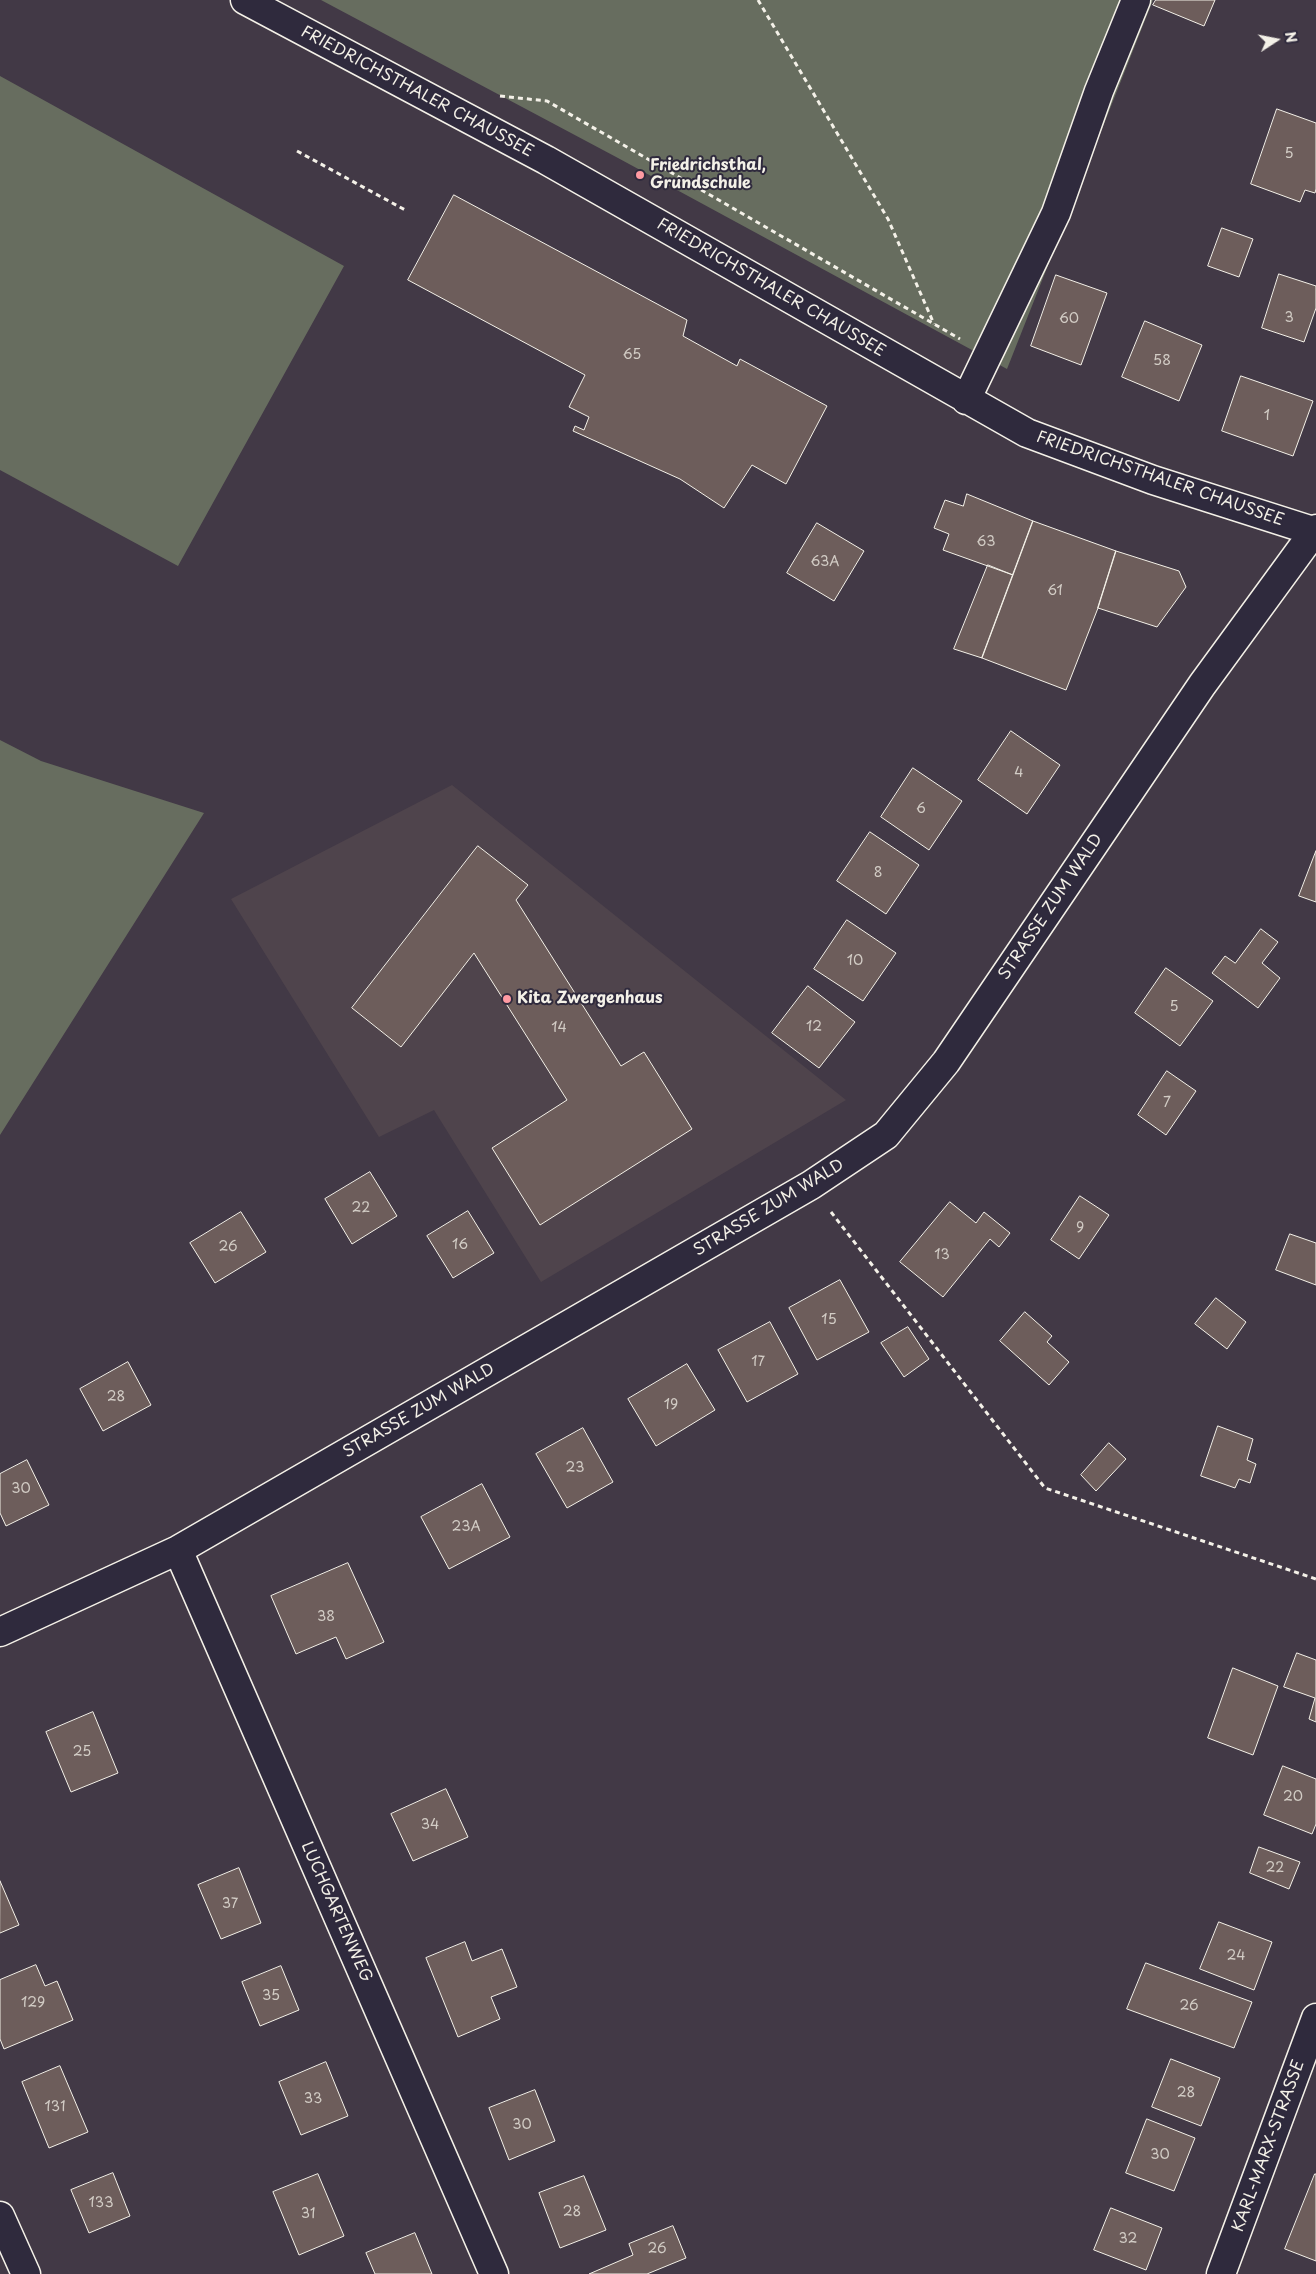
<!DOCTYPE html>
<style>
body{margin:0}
#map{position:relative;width:1316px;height:2274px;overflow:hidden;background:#423946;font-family:"Playpen Sans",sans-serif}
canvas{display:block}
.north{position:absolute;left:1251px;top:15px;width:50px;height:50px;-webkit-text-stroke:4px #2f2a3d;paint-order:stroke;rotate:79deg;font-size:14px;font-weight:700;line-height:20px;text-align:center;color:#f4f1e8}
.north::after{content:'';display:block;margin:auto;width:18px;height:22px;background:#f4f1e8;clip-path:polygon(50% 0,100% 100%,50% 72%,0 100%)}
</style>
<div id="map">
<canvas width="1316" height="2274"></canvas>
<div class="north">N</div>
</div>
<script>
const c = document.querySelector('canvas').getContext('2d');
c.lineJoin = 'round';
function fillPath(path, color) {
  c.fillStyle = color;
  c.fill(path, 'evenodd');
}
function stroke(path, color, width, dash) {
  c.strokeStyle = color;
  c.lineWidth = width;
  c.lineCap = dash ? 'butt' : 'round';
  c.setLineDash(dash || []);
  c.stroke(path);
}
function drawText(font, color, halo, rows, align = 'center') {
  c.font = font + ' "Playpen Sans",sans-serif';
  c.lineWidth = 4;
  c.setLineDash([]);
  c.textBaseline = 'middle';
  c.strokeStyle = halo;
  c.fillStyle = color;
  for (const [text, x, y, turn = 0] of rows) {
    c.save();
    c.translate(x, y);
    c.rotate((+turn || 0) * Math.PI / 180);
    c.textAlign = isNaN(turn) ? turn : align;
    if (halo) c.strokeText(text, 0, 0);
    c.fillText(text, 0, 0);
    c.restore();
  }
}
const built = new Path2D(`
 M452,785L846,1100L541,1282L434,1110L379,1137L231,899Z`);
const green = new Path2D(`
 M321,0H1153L1007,369L618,158Z
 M0,76L344,266L178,566L0,470Z
 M0,740L41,761L204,813L0,1135Z`);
const building = new Path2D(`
 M1156,0H1215L1204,26L1153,5Z
 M1277,109L1316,123V189L1315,193L1305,190L1300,202L1251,184Z
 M454,195L687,320L683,336L737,366L740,359L827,406L786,484L752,465L724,508L680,479L573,431L575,426L584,430L589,417L569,407L585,375L408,280Z
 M1222,228L1253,239L1239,277L1208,266Z
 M1279,274L1316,286V308L1304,342L1262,328Z
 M1056,275L1107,293L1081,365L1031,346Z
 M1145,321L1202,345L1179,401L1122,377Z
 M1241,376L1313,401L1293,456L1222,431Z
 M967,494L1033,521L1013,575L943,550L949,534L934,528L945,500L963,506Z
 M1033,521L1116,551L1098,608L1066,690L982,658Z
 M817,523L864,551L834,601L787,573Z
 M1116,551L1179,571L1186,587L1157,627L1098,608Z
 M988,565L1013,575L982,658L954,649Z
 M1011,731L1060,765L1027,814L978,780Z
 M913,768L962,801L929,850L881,817Z
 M870,832L919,865L886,914L837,881Z
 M478,846L528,885L516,900L621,1066L644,1052L692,1129L540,1225L492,1148L567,1100L474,953L401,1047L352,1008Z
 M1316,851V902L1299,896Z
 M847,920L896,953L863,1001L814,969Z
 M1261,929L1278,942L1262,963L1280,978L1258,1008L1212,973L1225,956L1235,963Z
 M1166,968L1213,1001L1180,1046L1135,1013Z
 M808,986L855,1022L819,1068L772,1033Z
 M1167,1071L1196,1091L1166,1135L1138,1115Z
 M370,1172L397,1216L352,1244L325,1199Z
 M1080,1196L1109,1215L1079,1259L1051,1240Z
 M950,1202L976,1223L984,1212L1010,1233L999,1247L990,1239L943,1297L900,1262Z
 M468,1211L494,1253L453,1278L427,1236Z
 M241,1212L266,1252L215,1283L190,1243Z
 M1290,1234L1316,1243V1285L1276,1270Z
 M840,1280L869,1332L817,1360L789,1308Z
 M1216,1298L1246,1322L1227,1349L1195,1324Z
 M1025,1312L1052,1336L1047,1342L1069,1362L1049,1385L1000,1341Z
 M770,1322L798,1374L747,1402L718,1350Z
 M908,1327L929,1359L904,1377L881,1343Z
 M128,1362L151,1405L103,1431L80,1389Z
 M687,1364L715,1410L656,1446L628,1399Z
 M1218,1426L1253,1439L1247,1460L1256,1464L1250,1483L1239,1479L1235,1488L1201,1476Z
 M583,1428L613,1482L567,1508L536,1454Z
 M1109,1443L1126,1459L1096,1491L1081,1475Z
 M27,1460L49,1505L6,1526L0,1513V1474Z
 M482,1484L510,1537L449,1569L421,1517Z
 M348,1563L384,1642L346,1659L336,1637L296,1654L271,1596Z
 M1297,1653L1316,1660V1722L1309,1719L1315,1698L1284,1687Z
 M1233,1668L1278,1686L1253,1755L1208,1738Z
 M93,1712L118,1773L71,1792L46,1732Z
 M1283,1766L1316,1779V1824L1312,1834L1264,1815Z
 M446,1789L468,1837L413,1861L391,1814Z
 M1259,1847L1300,1862L1289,1889L1250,1873Z
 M239,1868L261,1923L221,1939L198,1885Z
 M0,1881L19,1925L0,1933Z
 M1219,1922L1272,1942L1254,1990L1200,1969Z
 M465,1942L472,1961L502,1949L517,1987L491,1997L500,2019L458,2037L426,1958Z
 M1146,1963L1252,2002L1234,2048L1127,2009Z
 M36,1965L45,1986L57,1981L73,2020L4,2049L0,2039V1980Z
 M281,1966L299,2010L260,2026L242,1982Z
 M1171,2059L1220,2078L1201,2126L1152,2107Z
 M326,2062L348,2116L301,2135L279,2082Z
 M60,2066L88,2132L49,2148L22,2082Z
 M535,2090L555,2141L509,2160L489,2108Z
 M1147,2119L1195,2138L1174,2191L1126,2173Z
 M113,2173L130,2216L89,2233L71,2190Z
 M318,2174L344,2236L299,2255L273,2192Z
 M1315,2174H1316V2261L1285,2249Z
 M584,2176L606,2230L560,2248L539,2193Z
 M1111,2208L1162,2228L1146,2270L1094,2250Z
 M673,2226L686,2258L647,2274H589L633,2255L629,2244Z
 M415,2233L432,2274H375L366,2253Z`);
const path = new Path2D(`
 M758,0L888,219L934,324
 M500,96L547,101L960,339
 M297,151L407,211
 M831,1212L1045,1488L1316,1579`);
const minor = new Path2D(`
 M245,0L546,160L1027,433L1153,480L1316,532
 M966,400L1056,213L1099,91L1136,0
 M178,1550L494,2274
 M0,1632L178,1550L811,1185L886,1135L946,1062L1202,685L1316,529
 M0,2216L26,2274
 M1221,2274L1316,2018`);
const markers = [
 [640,175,5,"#ff9aa2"],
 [507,999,5,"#ff9aa2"]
];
const numberNames = [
 ["5",1289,154],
 ["3",1289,318],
 ["60",1069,319],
 ["65",632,355],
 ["58",1162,361],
 ["1",1267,416],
 ["63",986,542],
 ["63A",825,562],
 ["61",1055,591],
 ["4",1019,773],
 ["6",921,809],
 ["8",878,873],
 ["10",855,961],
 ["5",1174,1007],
 ["12",814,1027],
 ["14",559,1028],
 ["7",1167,1103],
 ["22",361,1208],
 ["9",1080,1228],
 ["16",460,1245],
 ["26",228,1247],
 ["13",942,1255],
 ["15",829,1320],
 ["17",758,1362],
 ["28",116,1397],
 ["19",671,1405],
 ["23",575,1468],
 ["30",21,1489],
 ["23A",466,1527],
 ["38",326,1617],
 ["25",82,1752],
 ["20",1293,1797],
 ["34",430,1825],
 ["22",1275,1868],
 ["37",230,1904],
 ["24",1236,1956],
 ["35",271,1996],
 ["129",33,2003],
 ["26",1189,2006],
 ["28",1186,2093],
 ["33",313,2099],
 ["131",55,2107],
 ["30",522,2125],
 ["30",1160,2155],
 ["133",101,2203],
 ["28",572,2212],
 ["31",308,2214],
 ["32",1128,2239],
 ["26",657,2249]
];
const streetNames = [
 ["FRIEDRICHSTHALER CHAUSSEE",417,92,28],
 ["FRIEDRICHSTHALER CHAUSSEE",771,288,30],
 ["FRIEDRICHSTHALER CHAUSSEE",1160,479,19],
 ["STRASSE ZUM WALD",1051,907,-56],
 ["STRASSE ZUM WALD",769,1208,-31],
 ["STRASSE ZUM WALD",419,1411,-30],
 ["LUCHGARTENWEG",336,1912,66],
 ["KARL-MARX-STRASSE",1269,2146,-70]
];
const poiNames = [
 ["Friedrichsthal,",650,166],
 ["Grundschule",650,184],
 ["Kita Zwergenhaus",517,999]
];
fillPath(built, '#4f444c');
fillPath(green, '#676d5f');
fillPath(building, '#6d5d5b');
stroke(building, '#f4f1e8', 1);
stroke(minor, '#f4f1e8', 31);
stroke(path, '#f4f1e8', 3, [5, 4]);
stroke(minor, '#2f2a3d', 28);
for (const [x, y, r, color] of markers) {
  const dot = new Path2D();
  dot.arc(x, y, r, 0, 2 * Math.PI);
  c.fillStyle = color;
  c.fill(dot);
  stroke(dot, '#2f2a3d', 2);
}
drawText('14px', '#d2ccc5', null, numberNames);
drawText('16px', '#f4f1e8', '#2f2a3d', streetNames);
drawText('bold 16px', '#f4f1e8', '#2f2a3d', poiNames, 'left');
</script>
